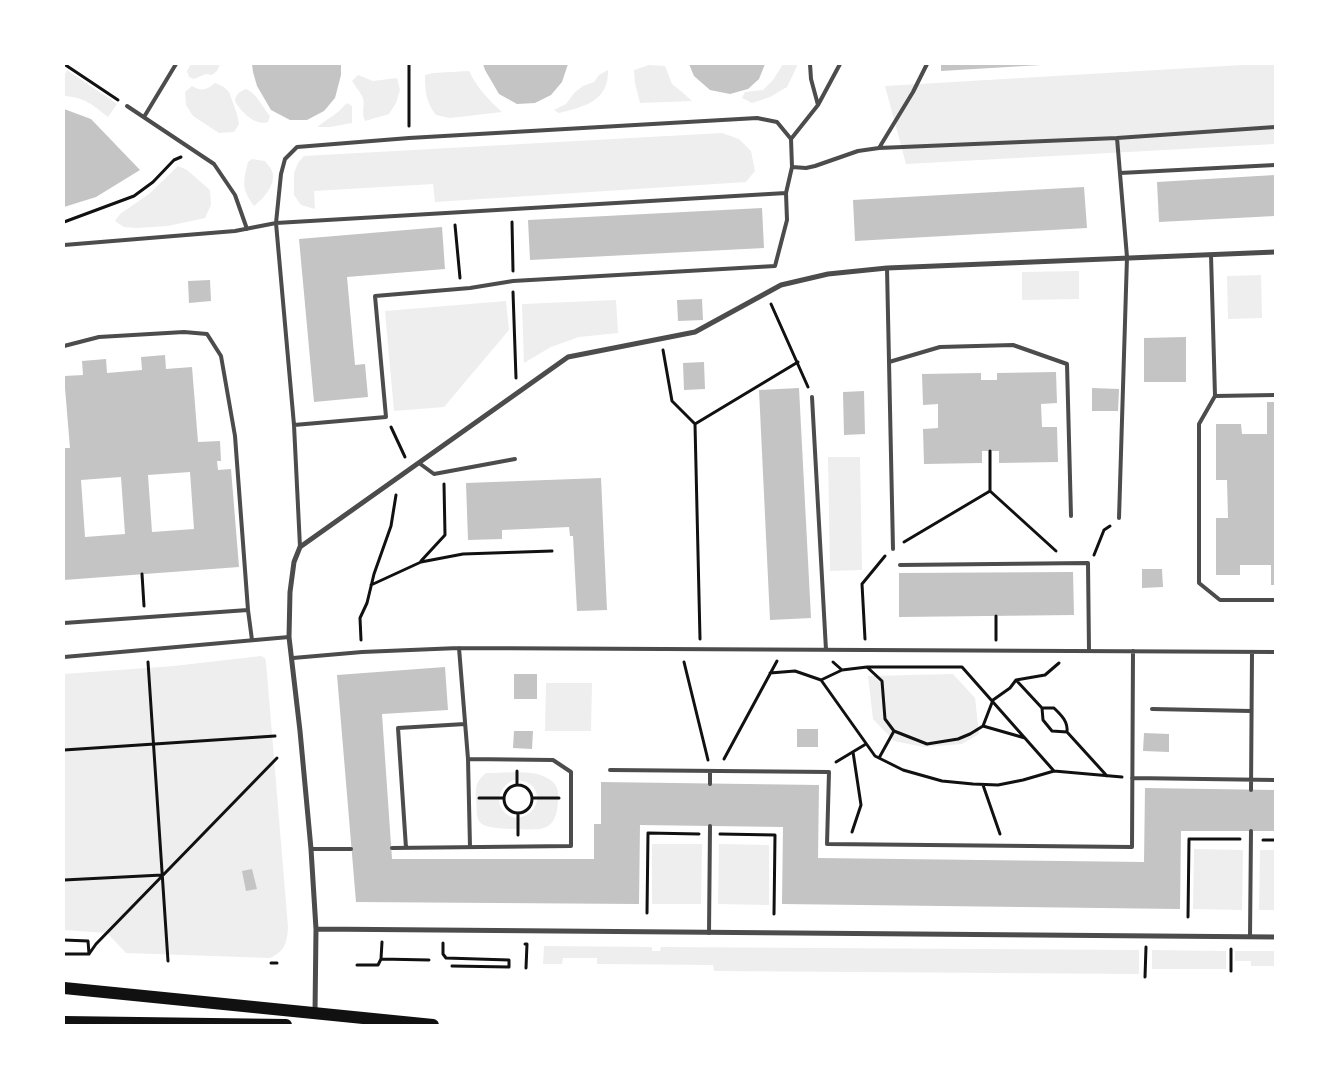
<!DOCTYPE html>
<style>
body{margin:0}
#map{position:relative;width:1339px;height:1089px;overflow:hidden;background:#fff;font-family:"PT Sans",sans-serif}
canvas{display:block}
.frame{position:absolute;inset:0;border:65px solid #fff;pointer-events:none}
</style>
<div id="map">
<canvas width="1339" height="1089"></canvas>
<div class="frame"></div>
</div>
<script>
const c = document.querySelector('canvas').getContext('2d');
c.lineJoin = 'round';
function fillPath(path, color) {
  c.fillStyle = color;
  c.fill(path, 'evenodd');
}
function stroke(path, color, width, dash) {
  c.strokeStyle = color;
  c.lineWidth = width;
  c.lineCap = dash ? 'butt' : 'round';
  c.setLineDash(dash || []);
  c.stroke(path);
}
const green = new Path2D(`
 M191,64H220L217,71L212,75L206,74L194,79L189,77L187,71Z
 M783,64H798L787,87L770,97L752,103L742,98L745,92L763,90L773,80Z
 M1259,64H1275V144L906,164L885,86Z
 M649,65L665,66L672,84L682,92L692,101L640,103L635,83L634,70Z
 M67,70L117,104L108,117C93,105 84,97 64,96V76Z
 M608,70C609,101 584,107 559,113L554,110L566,104L575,92L583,86L594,82L599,75Z
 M469,71C478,89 488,99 502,112L450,118L436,115C426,102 425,92 425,75L433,73Z
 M358,75L373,81L397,78L400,90L396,103L389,114L365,121C361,113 365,106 363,98C361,93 355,86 352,81Z
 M215,83L224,87L229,92L237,114L239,124L234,132L219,133L193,116L186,105L185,92L192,86C202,92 206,90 215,83Z
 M246,89C257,93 262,107 270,116L268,122C255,126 241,112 235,101C236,94 239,92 246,89Z
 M347,103L352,106V123L330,127H317L338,112Z
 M722,133L739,139L751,151L755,171L746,182L435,202L433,184L314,191L315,209L301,205L294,195V173L298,163L304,156Z
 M252,159L265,161C267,164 271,168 272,171C277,184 263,199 254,206C241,188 243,183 248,162Z
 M178,166L187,170L210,190L211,205L205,218L168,226L136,228L124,227L115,221L120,214L149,194Z
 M1079,271V299L1022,300V272Z
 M1261,275L1262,318L1228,319L1227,276Z
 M616,300L618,333L579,337L551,347L524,363L522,304Z
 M506,301L509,330L444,407L394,411L385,311Z
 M828,457H860L862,570L830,571Z
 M261,656L265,658L266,662L288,927C287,943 285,951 270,958L126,953L107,933L64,930V674L174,666Z
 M953,674L975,698L979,734L962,744L924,747L894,741L873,719L868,676Z
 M546,683H592L591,731H545Z
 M486,773C501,773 531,770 543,776C548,778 555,782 557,788C558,790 558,793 558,796C558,809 557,826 540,829C531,830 499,829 490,827C485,826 480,824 478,819C476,814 477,806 476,800C476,787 475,782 486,773ZM513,780C526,779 538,785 537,800C536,807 532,812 526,815C505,827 485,795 513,780Z
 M652,844H702L701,904H652Z
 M719,844L769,845V905L718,904Z
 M1194,849L1243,850L1242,910L1193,909Z
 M1260,850H1275V910H1259Z
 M544,946L652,947V951H660L661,947L1139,950V974L714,971L713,965L597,964V958H563L562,964H543Z
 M1152,950L1226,951V969H1152Z
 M1235,951H1275V966H1251V961H1235Z`);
const building = new Path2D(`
 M252,64H341V75L335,98L324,111L307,120H290L271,110L257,86L253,72Z
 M483,64H568L562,82L551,95L535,103L517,104L499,94L485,70Z
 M689,64H765L759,79L748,89L730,94L710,90L694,76Z
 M941,64H1041V65L941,71Z
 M64,109L91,119L140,170L96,197L64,207Z
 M1275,175V216L1159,222L1157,182Z
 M1084,187L1087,228L855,241L853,200Z
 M762,208L764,248L530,260L528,220Z
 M442,227L445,269L347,277L355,365L365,364L368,397L314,402L299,239Z
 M210,280L211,301L189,303L188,281Z
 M702,299L703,320L678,321L677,300Z
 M1186,337V382H1144V338Z
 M165,355L166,369L192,367L198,442L220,441L221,461H217L218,470L231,469L239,567L64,580V448H70L64,376L83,375L82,361L106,359L107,373L142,370L141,357ZM190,472L194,529L152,532L148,475ZM121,477L125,534L85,537L81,480Z
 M704,362L705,389L684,390L683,363Z
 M1056,372L1057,403L1041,404L1042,427H1057L1058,462L999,463V451H982V463L924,464L923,429L938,428V404L923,405L922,374L981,373V380H997V373Z
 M799,388L811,618L770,620L759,390Z
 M1092,388L1119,389L1118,411H1092Z
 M864,391L865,434L844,435L843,392Z
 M1267,402H1275V585H1271V565H1240V575H1216V518H1228L1227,480H1216V424H1241L1242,434H1267Z
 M601,478L607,610L577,611L573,536H570L569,527L502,530V539L468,540L466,483Z
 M1142,569H1162L1163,587L1142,588Z
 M1073,572L1074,615L899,617V573Z
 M445,667L448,710L382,714L392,859H594V824H601V782L819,785L818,858L1144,862L1145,788L1275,790V831H1181L1180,909L782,904L783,827L640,825L639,904L356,902L337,675Z
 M514,674H537V699H514Z
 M797,729H818V747H797Z
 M514,731H533L532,749L513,748Z
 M1144,733L1169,734V752L1143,751Z
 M252,869L257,889L246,891L242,871Z`);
const path = new Path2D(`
 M64,64L118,100
 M409,64V126
 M64,222L134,196L153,182L174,160L181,157
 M512,222L513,271
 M455,225L460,278
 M513,292L516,378
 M771,304L808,387
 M663,350L672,401L695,424
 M391,427L405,457
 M990,451V491L1056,551
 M904,542L990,491
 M1094,555L1104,530L1110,526
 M421,561L445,535L444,484
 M142,574L144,606
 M371,585L421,562L463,554L552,551
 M700,639L695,424L798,362
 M865,639L862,584L885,556
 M361,640L360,618L367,603L374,574L391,526L396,495
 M996,640V616
 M148,662L168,961
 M684,662L708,760
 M833,662L842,670
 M867,667H962L1054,771
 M770,673L795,671L821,680L842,670L867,667L882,681L885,719L894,731L879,758
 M821,680L875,756L903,770L942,781L973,784L998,785L1023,780L1054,771L1122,777
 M1016,680L1042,708
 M983,726L1025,738
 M894,731L927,744L958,739L970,734L983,726L993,700L1010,688L1016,680L1045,675L1059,663
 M1067,732L1052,731L1043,720L1042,708H1054C1061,715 1068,721 1067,732L1107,776
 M64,750L275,736
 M724,759L777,661
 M836,762L866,744
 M517,771V785
 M504 799a14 14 0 1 1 28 0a14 14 0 1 1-28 0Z
 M983,785L1000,834
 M479,798H504
 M532,798H559
 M518,813V835
 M852,832L861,805L853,752
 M720,834L775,835L774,914
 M1263,840H1275
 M64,880L162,875
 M647,913L648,833L699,834
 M1188,917L1189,839H1240
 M64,940L88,941L89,954
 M443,943V954L446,958L509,960V967L452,966
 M525,944H527L526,968
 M64,954H89
 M89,954L96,944L277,758
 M381,959L382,942
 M271,963H277
 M357,965H378L381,959L429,960
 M1231,971V949
 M1145,977L1146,947`);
const service = new Path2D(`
 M810,64L811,79L818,105
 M127,106L214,164L235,195L247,229
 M144,117L176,64
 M1117,138L1127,257L1119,518
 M791,139L818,105L840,64
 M879,148L913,92L927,64
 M792,167L806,168L815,166L858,151L879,148L1117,138L1275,127
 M1120,173L1275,165
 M64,245L235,231L276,223L786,193
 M1211,255L1215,396
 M887,268L893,549
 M64,346L99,337L184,332L207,334L221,356L235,436L248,610L64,623
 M889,362L940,347L1013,345L1067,364L1071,516
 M1275,395L1215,396L1199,424V583L1220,600H1275
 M812,397L826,650
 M294,425L386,417L375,296L470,288L513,281L775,266L787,220L786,193L792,167L791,139L777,122L757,118L409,138L297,147L285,159L281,174L276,223L294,425L300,547
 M419,463L434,474L515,459
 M900,565L1088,563L1089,651
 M248,610L252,640
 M459,648L468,759
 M64,657L289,637
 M293,658L362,652L459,648L1275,652
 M1152,709L1251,711
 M610,770L829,772L827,844L1132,847L1133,651
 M1132,778L1275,780
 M710,784V771
 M1251,790L1252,652
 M392,848L571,846V772L553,760L468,759L470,847
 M406,848L398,728L465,724
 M311,849H351
 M709,933L710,826
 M1250,937L1251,831`);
const minor = new Path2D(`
 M316,929L1275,937
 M315,1013L316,929L311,849L300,731L289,637L290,592L294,562L300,547L568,357L695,332L781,285L828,274L887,268L1275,252`);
const primary = new Path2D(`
 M64,988L433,1025
 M64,1022L286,1025`);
fillPath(green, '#eee');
fillPath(building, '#c4c4c4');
stroke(path, '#111', 3);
stroke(service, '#4c4c4c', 4);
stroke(minor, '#4c4c4c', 5);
stroke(primary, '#111', 12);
</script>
